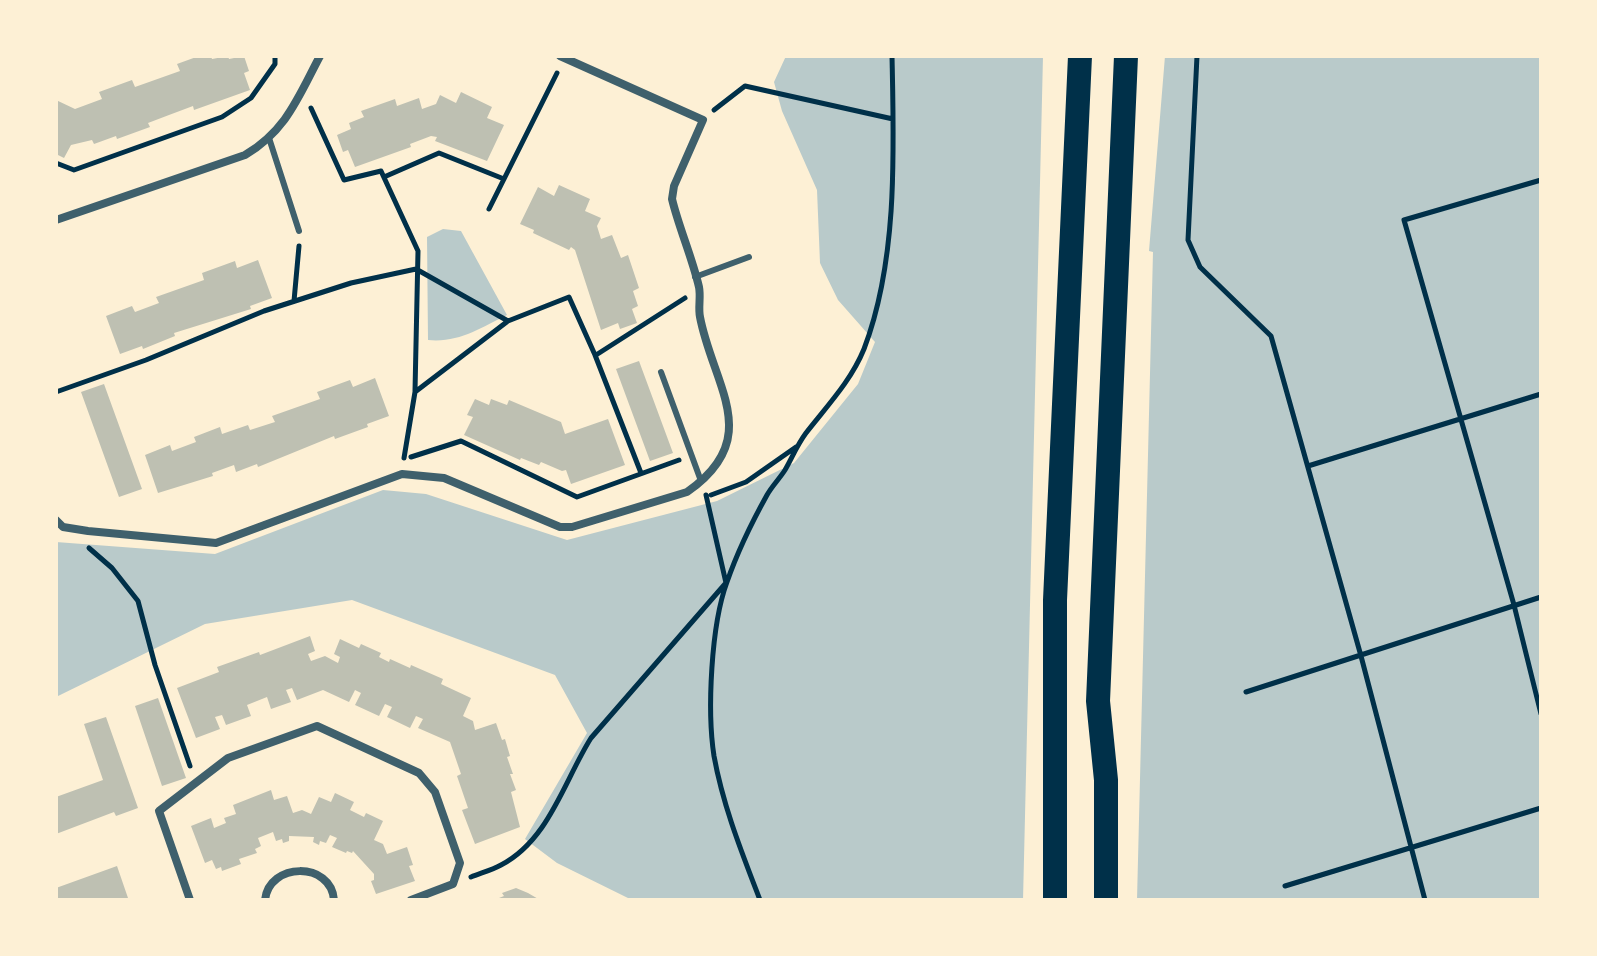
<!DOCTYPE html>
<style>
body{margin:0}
#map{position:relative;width:1597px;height:956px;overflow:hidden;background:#fdf0d5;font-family:Karla,sans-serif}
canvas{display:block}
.frame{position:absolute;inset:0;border:58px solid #fdf0d5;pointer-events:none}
</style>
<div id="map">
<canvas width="1597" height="956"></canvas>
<div class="frame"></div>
</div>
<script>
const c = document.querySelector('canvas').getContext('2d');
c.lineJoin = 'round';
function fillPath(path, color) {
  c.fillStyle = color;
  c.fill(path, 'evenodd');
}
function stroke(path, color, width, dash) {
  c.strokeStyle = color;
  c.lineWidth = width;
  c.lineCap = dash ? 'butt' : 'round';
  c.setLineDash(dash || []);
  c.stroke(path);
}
const green = new Path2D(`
 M786,56H1043L1023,900H632L557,863L525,839L587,733L555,675L352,600L205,624L56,697V542L215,554L383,490L426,494L567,540L717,501L794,463L858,384L875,342L838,300L820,263L817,190L782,111L774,82Z
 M1165,56H1541V900H1137L1153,252L1149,251Z
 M443,229L461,231L507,315C480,328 459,343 428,340L427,237Z`);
const building = new Path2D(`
 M199,56H211L212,59L228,56L229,59L244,56L249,71L244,73L250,90L194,110L193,106L169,115L148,123L150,127L117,139L116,136L94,144L92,140L71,145L64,158L56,154V100L75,109L102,99L99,92L132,80L135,87L180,71L177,64Z
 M461,92L492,107L487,118L504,125L487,161L435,141L437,137L431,136L410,144L411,147L355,167L348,150L343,152L337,135L351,129L349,123L364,117L361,111L395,99L397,106L419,98L422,109L436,104L440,95L456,103Z
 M559,185L590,199L585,211L601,218L597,226L601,239L612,235L621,258L628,255L639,288L633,291L638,306L632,309L637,323L620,329L618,323L601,330L575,250L571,247L569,250L533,233L534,230L520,224L538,187L554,196Z
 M258,260L272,298L250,306L251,309L174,333L175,336L143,349L142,346L120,354L106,316L132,306L135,312L159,303L156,297L204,280L202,273L235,261L237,268Z
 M639,361L673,453L650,461L616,369Z
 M375,378L389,416L367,424L368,427L335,439L334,436L258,467L257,464L236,472L234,465L212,473L213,476L158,493L145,455L170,445L172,451L196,442L194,437L220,427L222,434L248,425L250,430L275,422L272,416L320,399L317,392L350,380L353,387Z
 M104,384L142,489L119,497L81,392Z
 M475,399L489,405L491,399L507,405L509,400L561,422L565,434L608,419L625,465L571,484L566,470L562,471L541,462L539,465L521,458L520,460L464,435L473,417L467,415Z
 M310,636L315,651L308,654L311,661L325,656L338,663L340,657L334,654L340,639L359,648L361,644L381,653L379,657L389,662L390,659L410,668L411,665L443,679L441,684L471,698L463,716L473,721L475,730L496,723L502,740L505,739L510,756L507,757L513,774H510L516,790L511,792L520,827L475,844L462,810L468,808L457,776L461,774L450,742L418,728L423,719L416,716L410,728L387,717L392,707L385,704L379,716L355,705L361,693L355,690L349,702L323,690L297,700L292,688L286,690L291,702L271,709L267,697L247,705L251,716L226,725L222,715L215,717L220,729L196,738L177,688L219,672L217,667L259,652L260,655Z
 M158,698L186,778L162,786L135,706Z
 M106,717L138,808L116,816L114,812L56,834V797L103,780L84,724Z
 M271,790L274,800L287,796L293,813L302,810L311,814L319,797L331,802L335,793L354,802L350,810L364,817L366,813L383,821L374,840L383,844L387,854L407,847L413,865L409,866L415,881L376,894L371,881L374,880V874L353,851L352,853L347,851L346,853L332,847L337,838L330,835L326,843L320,841L319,845L313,842L314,837L289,836V841L283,843L282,839L276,841L273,832L258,838L261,846L255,849L257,853L239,859L241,864L222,871L221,867L216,869L212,860L205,863L191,826L211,818L214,828L226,823L224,818L236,814L233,805Z
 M117,866L128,898L56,900V888Z
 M516,888L528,893L540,900H494L504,896L502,893Z`);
const path = new Path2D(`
 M1197,56L1188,240L1200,267L1271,336L1361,656L1425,900
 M311,108L344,180L381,171L418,251L415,391
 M714,110L745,86L893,119
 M56,163L74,170L222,117L251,98L275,64V56
 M384,177L439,153L504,179
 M1541,180L1404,220L1514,605L1541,714
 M489,209L557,73
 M294,301L299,246
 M596,355L685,298
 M56,392L146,360L264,311L351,283L416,269L508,321
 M411,457L461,441L577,497L679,460
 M404,458L415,392L508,321L569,297L595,355L641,473
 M1308,466L1541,394
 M706,495L726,583
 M711,495L746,482L796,447
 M89,548L112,568L138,601L155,665L190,766
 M1246,692L1541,597
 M471,877C481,873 492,870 501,865C549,840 564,781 591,738L725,584
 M1285,886L1541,808
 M760,900C742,853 723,806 714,756C707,711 711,625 727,582C737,553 752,522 767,495C772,486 780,478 785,470C792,458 797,445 806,433C827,406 851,381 864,349C898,260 894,150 892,56`);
const service = new Path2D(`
 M269,138L299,231
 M695,277L749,257
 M661,372L701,481`);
const minor = new Path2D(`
 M56,220L245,155C287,130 298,97 320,56
 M56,520L63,527L88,531L216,543L402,474L444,478L560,527H572L687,492C765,438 713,386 700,317C698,307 701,297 699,287C692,257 679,228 672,199L674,186L703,120L560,56
 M190,900L159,811L228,758L317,726L419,773L435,792L460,863L453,884L411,900
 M265,900C269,862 331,861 334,900`);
const motorway = new Path2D(`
 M1055,900V600L1080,56
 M1106,900V780L1098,701L1126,56`);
fillPath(green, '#b9caca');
fillPath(building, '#bec0b2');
stroke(path, '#003049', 5);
stroke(service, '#3f606c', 6);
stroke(minor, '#3f606c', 8);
stroke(motorway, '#003049', 24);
</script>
